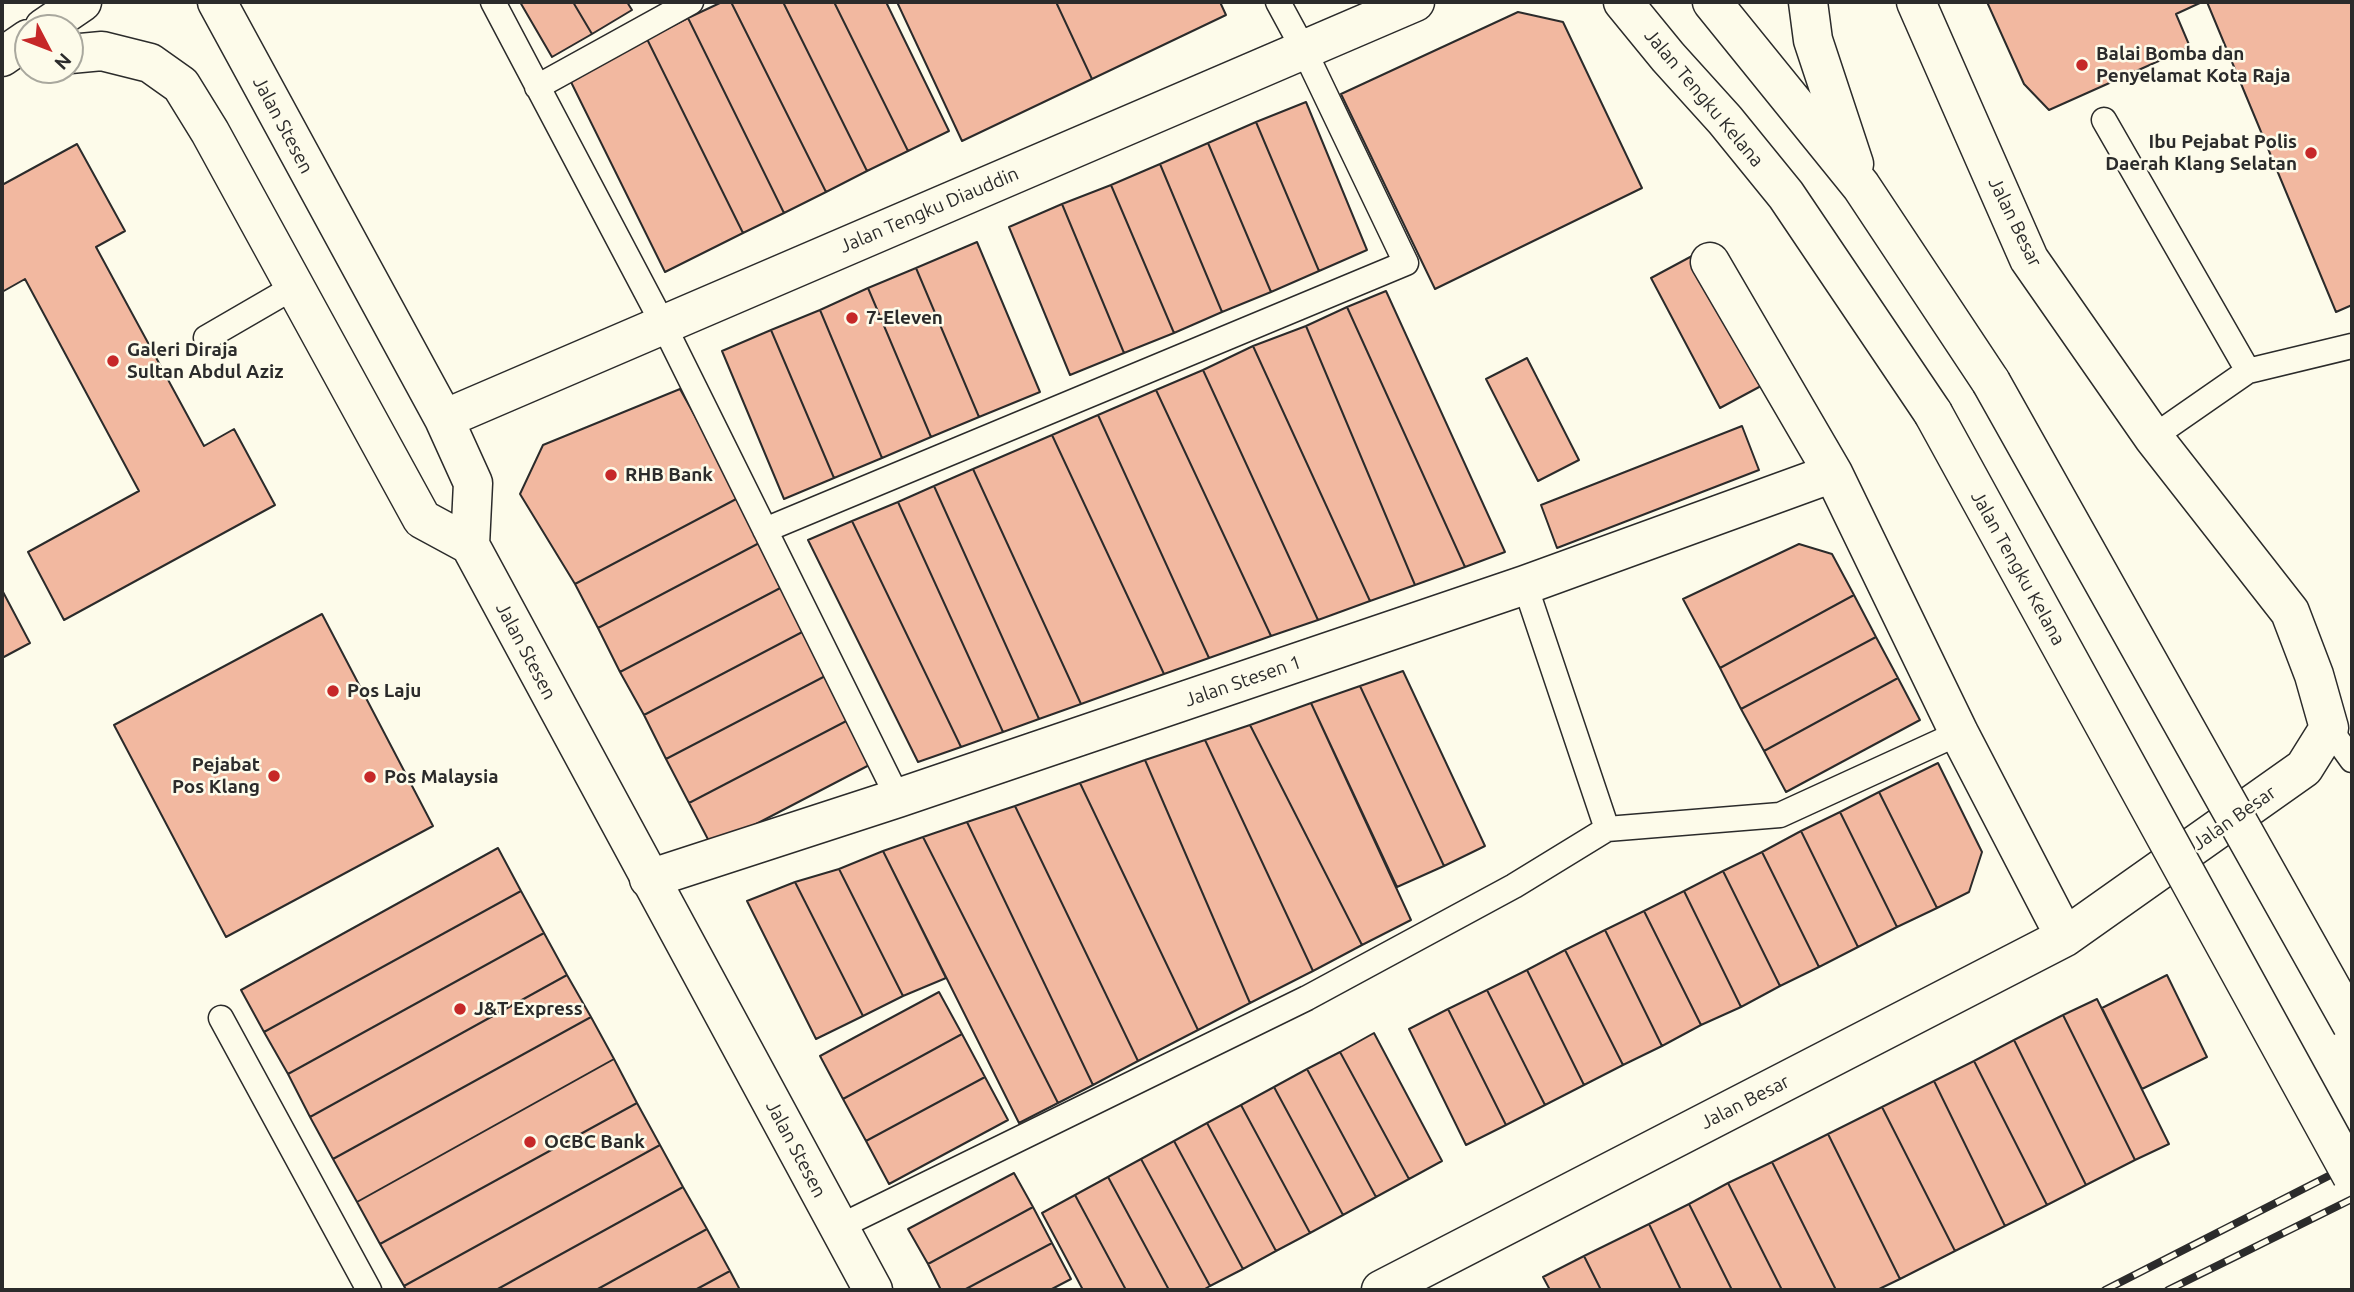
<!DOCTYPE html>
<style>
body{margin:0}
#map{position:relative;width:2354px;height:1292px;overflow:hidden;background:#fdfbea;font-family:Ubuntu,sans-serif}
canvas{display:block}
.frame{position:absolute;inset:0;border:4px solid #2b2b2b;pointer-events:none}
.north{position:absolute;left:14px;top:14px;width:70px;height:70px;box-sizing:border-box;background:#fdfbea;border:2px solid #a9a89e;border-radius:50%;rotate:132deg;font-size:19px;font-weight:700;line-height:28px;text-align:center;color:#2b2b2b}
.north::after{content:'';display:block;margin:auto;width:24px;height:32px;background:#c62828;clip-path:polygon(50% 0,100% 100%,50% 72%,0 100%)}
</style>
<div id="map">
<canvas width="2354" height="1292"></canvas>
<div class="frame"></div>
<div class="north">N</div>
</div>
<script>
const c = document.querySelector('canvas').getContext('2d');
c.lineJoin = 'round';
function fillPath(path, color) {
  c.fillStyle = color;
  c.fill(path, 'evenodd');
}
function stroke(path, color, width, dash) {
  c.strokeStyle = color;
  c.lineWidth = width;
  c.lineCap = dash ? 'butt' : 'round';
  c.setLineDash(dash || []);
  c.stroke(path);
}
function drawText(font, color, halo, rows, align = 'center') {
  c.font = font + ' Ubuntu,sans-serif';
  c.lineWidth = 5;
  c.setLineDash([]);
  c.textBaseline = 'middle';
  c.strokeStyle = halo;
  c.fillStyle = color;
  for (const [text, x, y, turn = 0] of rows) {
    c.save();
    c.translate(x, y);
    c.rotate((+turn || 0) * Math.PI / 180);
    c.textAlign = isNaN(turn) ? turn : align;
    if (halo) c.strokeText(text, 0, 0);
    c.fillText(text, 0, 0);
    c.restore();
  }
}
const building = new Path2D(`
 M520,2H573L592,34L552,57Z
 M573,2H627L632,10L592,34Z
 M722,2H731L826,192L784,213L688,18Z
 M731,2H783L867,171L826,192Z
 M783,2H834L908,151L867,171Z
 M834,2H886L949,131L908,151Z
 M897,2H1056L1092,79L962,141Z
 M1056,2H1220L1226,15L1092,79Z
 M1987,2H2202L2176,14L2190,47L2049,110L2024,84Z
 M2207,2H2352V305L2336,312Z
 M1518,12L1563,22L1642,188L1435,289L1341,94Z
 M688,18L784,213L743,233L647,39Z
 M647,39L743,233L665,272L569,78Z
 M1306,102L1367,250L1319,271L1256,122Z
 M1256,122L1319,271L1271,292L1208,143Z
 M1208,143L1271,292L1222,312L1160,164Z
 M77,144L125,231L96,247L204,446L234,429L275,505L64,620L28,552L139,491L25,279L2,292V185Z
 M1160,164L1222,312L1174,333L1111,185Z
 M1111,185L1174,333L1124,353L1062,204Z
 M1062,204L1124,353L1070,375L1009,227Z
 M977,242L1040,392L979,417L916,268Z
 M1692,256L1761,386L1720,408L1651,278Z
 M916,268L979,417L931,437L868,288Z
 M868,288L931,437L882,458L820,310Z
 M1386,291L1505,552L1465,567L1347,307Z
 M1347,307L1465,567L1415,585L1306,326Z
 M820,310L882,458L834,478L771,330Z
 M1306,326L1415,585L1370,601L1253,346Z
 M771,330L834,478L784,499L722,351Z
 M1253,346L1370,601L1318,620L1203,370Z
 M1527,358L1579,460L1538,481L1486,379Z
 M1203,370L1318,620L1271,636L1156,390Z
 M680,389L740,497L575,584L520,494L543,445Z
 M1156,390L1271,636L1209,658L1098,415Z
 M1098,415L1209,658L1164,674L1052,435Z
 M1742,426L1759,470L1557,548L1541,505Z
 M1052,435L1164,674L1081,704L973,469Z
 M973,469L1081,704L1039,719L934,486Z
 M934,486L1039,719L1003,732L898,502Z
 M740,497L763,541L598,628L575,584Z
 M898,502L1003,732L961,747L852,521Z
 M852,521L961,747L918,762L808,540Z
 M763,541L786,585L620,672L598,628Z
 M1799,544L1832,554L1854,595L1720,668L1683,599Z
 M786,585L808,629L644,715L620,672Z
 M2,590L30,643L2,658Z
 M1854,595L1876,637L1741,709L1720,668Z
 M322,614L433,826L226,937L114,725Z
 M808,629L831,673L666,759L644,715Z
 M1876,637L1898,678L1764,751L1741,709Z
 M1403,671L1485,846L1444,866L1360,686Z
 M831,673L854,717L689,803L666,759Z
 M1898,678L1920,720L1786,792L1764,751Z
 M1360,686L1444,866L1397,887L1311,703Z
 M1311,703L1411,920L1362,945L1250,725Z
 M854,717L877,761L712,847L689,803Z
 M1250,725L1362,945L1313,971L1205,740Z
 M1205,740L1313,971L1250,1003L1145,760Z
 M1145,760L1250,1003L1198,1030L1080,783Z
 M1938,763L1982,852L1969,892L1937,908L1879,792Z
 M1080,783L1198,1030L1138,1061L1015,806Z
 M1879,792L1937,908L1897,927L1840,812Z
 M1015,806L1138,1061L1093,1085L967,822Z
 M1840,812L1897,927L1858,947L1801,831Z
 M967,822L1093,1085L1058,1103L923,837Z
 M1801,831L1858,947L1819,967L1762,852Z
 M923,837L1058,1103L1019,1123L883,851Z
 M498,848L521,891L264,1032L241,990Z
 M883,851L946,978L903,996L839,869Z
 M1762,852L1819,967L1780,986L1723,871Z
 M839,869L903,996L863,1016L795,882Z
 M1723,871L1780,986L1741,1007L1684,891Z
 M795,882L863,1016L816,1039L747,901Z
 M521,891L544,933L288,1074L264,1032Z
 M1684,891L1741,1007L1701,1025L1644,911Z
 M1644,911L1701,1025L1662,1046L1605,930Z
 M1605,930L1662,1046L1623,1065L1565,950Z
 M544,933L567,975L310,1117L288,1074Z
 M1565,950L1623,1065L1584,1085L1527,970Z
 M1527,970L1584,1085L1545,1105L1487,990Z
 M567,975L591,1017L333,1159L310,1117Z
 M2167,975L2207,1057L2142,1089L2102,1008Z
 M1487,990L1545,1105L1506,1125L1448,1009Z
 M939,992L962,1034L843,1099L820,1056Z
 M2097,999L2169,1144L2135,1160L2063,1015Z
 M1448,1009L1506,1125L1466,1145L1409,1029Z
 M2063,1015L2135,1160L2086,1185L2014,1040Z
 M591,1017L614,1059L357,1202L333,1159Z
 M1374,1033L1442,1161L1409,1179L1340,1052Z
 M962,1034L985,1077L866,1141L843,1099Z
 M2014,1040L2086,1185L2047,1205L1974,1061Z
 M1340,1052L1409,1179L1376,1197L1307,1069Z
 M614,1059L637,1103L380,1244L357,1202Z
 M1974,1061L2047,1205L2005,1226L1934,1081Z
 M1307,1069L1376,1197L1343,1215L1274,1087Z
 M985,1077L1008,1120L889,1184L866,1141Z
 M1934,1081L2005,1226L1955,1251L1882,1107Z
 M1274,1087L1343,1215L1310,1233L1241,1105Z
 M637,1103L660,1145L404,1286L380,1244Z
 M1241,1105L1310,1233L1276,1251L1207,1123Z
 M1882,1107L1955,1251L1900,1279L1828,1134Z
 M1207,1123L1276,1251L1243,1269L1174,1141Z
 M1828,1134L1900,1279L1877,1290H1836L1772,1162Z
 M1174,1141L1243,1269L1210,1286L1141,1159Z
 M660,1145L683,1187L496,1290H406L404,1286Z
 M1141,1159L1210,1286L1203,1290H1169L1108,1177Z
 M1772,1162L1836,1290H1782L1728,1183Z
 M1014,1173L1033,1207L928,1264L908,1229Z
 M1108,1177L1169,1290H1126L1075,1195Z
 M1728,1183L1782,1290H1732L1689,1204Z
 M683,1187L707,1229L596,1290H496Z
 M1075,1195L1126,1290H1083L1042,1213Z
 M1689,1204L1732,1290H1681L1649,1224Z
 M1033,1207L1052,1243L964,1290H941L928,1264Z
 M1649,1224L1681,1290H1601L1584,1256Z
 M707,1229L730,1271L695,1290H596Z
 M1052,1243L1071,1279L1050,1290H964Z
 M1584,1256L1601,1290H1550L1543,1277Z
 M730,1271L740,1290H695Z`);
const lane = new Path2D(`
 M493,2L663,324L898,798
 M537,87L691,2
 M2104,120L2248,371
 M206,338L294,287
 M2153,437L2248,371L2352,346
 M765,530L1406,263L1304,50L1278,2
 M1525,585L1607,829
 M2329,728L2352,760
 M221,1018L369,1290
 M839,1227L1307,998L1514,886L1607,829L1780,815L1959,733`);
const street = new Path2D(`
 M1710,262L1833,473L1959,733L2065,937
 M649,879L898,798L1525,585L1833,473
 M1381,1290L2065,937L2304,768L2329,728L2314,675L2290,612L2153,437L2029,259L1916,2`);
const secondary = new Path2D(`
 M217,2L444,419L473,483L470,545L873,1290
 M44,28L82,2
 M70,54L102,51L150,63L181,85L210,132L422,519L470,545
 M2,57L28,39
 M444,419L1415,2`);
const highway = new Path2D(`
 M1623,2L1668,57L1725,120L1786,195L1933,413
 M1712,2L1861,186L1991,382
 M1808,2L1813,40L1854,164`);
const rail = new Path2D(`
 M2105,1290L2352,1164
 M2168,1290L2352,1199`);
const highwayBridge = new Path2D(`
 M1991,382L2352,1025
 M1933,413L2352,1176`);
const markers = [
 [2082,65,7,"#c62828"],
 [2311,153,7,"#c62828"],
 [852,318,7,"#c62828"],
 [113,361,7,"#c62828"],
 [611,475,7,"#c62828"],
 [333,691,7,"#c62828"],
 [274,776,7,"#c62828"],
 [370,777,7,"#c62828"],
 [460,1009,7,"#c62828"],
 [530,1142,7,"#c62828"]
];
const poiNames = [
 ["Balai Bomba dan",2096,54],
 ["Penyelamat Kota Raja",2096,76],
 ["Ibu Pejabat Polis",2297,142,"right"],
 ["Daerah Klang Selatan",2297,164,"right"],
 ["7-Eleven",866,318],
 ["Galeri Diraja",127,350],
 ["Sultan Abdul Aziz",127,372],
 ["RHB Bank",625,475],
 ["Pos Laju",347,691],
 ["Pejabat",260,765,"right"],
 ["Pos Klang",260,787,"right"],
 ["Pos Malaysia",384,777],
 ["J&T Express",474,1009],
 ["OCBC Bank",544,1142]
];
const streetNames = [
 ["Jalan Tengku Kelana",1704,98,50],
 ["Jalan Stesen",283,125,62],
 ["Jalan Tengku Diauddin",929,210,-23],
 ["Jalan Besar",2015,222,64],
 ["Jalan Tengku Kelana",2018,568,61],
 ["Jalan Stesen",526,651,62],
 ["Jalan Stesen 1",1243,681,-19],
 ["Jalan Besar",2234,818,-35],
 ["Jalan Besar",1745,1102,-27],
 ["Jalan Stesen",796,1149,62]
];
fillPath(building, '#f2b8a0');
stroke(building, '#2b2b2b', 2);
stroke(lane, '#2b2b2b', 27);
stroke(street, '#2b2b2b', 41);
stroke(secondary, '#2b2b2b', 41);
stroke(highway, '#2b2b2b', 41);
stroke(lane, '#fdfbea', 24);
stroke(street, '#fdfbea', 38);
stroke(secondary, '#fdfbea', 38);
stroke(highway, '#fdfbea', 38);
stroke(rail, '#2b2b2b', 8);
stroke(rail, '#fdfbea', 5, [16]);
stroke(highwayBridge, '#2b2b2b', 41, []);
stroke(highwayBridge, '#fdfbea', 38);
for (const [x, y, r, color] of markers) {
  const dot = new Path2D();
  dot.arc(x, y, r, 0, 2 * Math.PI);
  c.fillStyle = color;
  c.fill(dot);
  stroke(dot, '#fdfbea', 2.5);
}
drawText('bold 19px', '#2b2b2b', '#fdfbea', poiNames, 'left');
drawText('19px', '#2b2b2b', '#fdfbea', streetNames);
</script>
